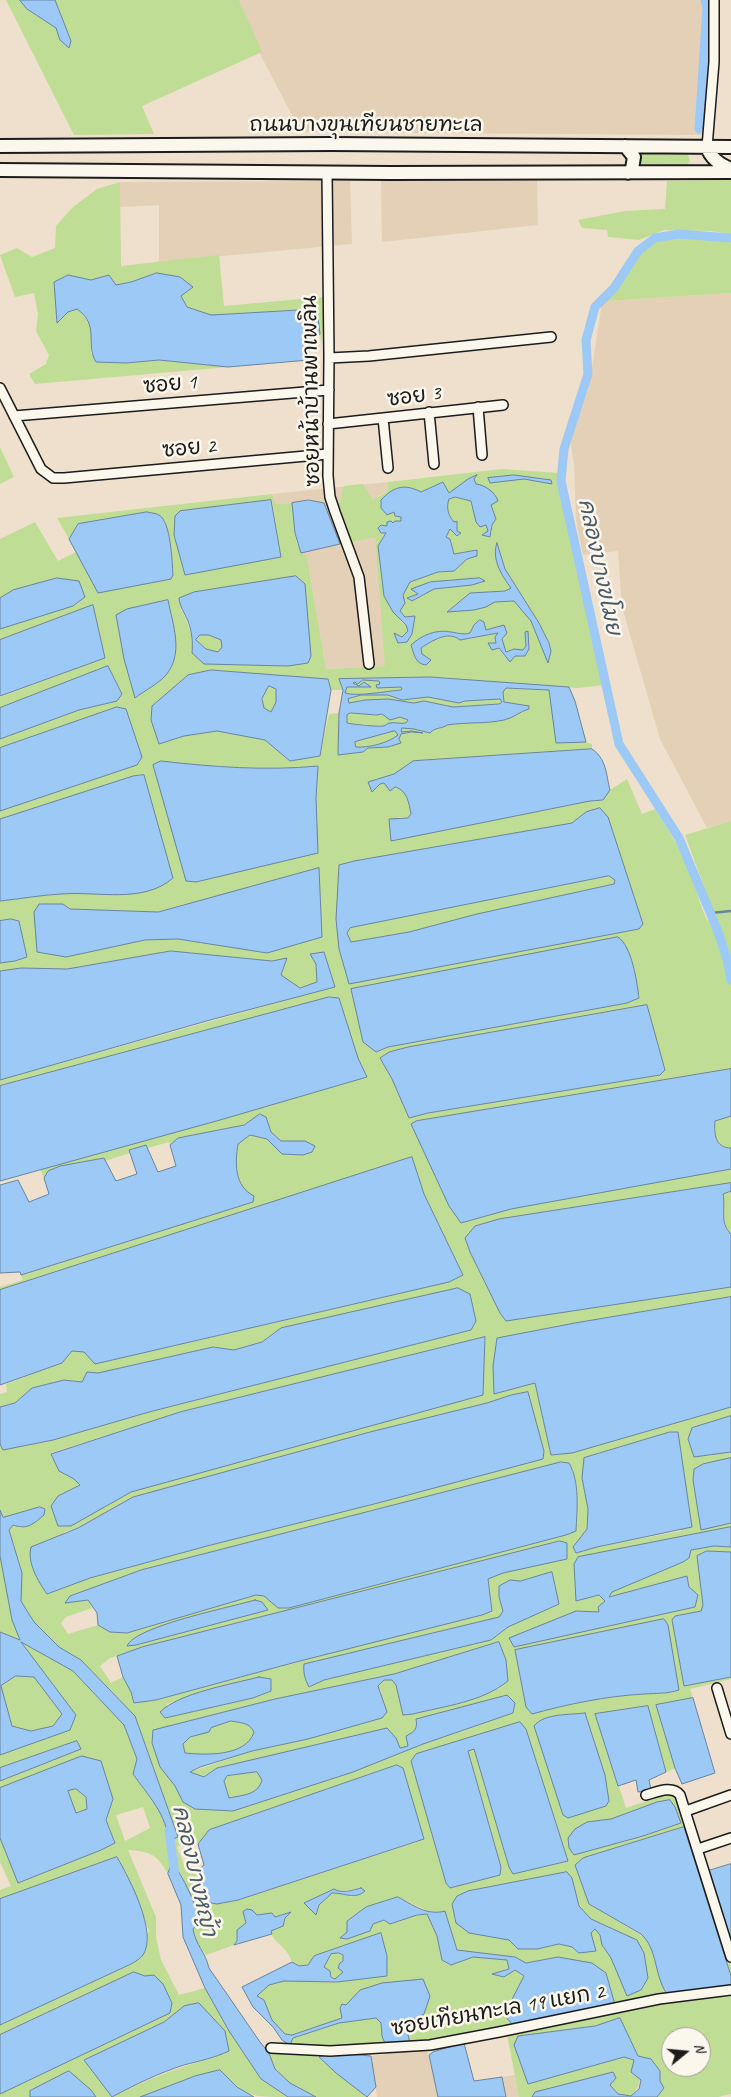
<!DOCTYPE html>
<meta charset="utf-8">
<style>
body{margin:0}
#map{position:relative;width:731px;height:2097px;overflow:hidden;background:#eee0cc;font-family:Caveat,sans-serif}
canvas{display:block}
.north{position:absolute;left:661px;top:2027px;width:50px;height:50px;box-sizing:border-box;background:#fbf7ec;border:1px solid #a29f99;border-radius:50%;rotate:73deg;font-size:14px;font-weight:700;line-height:20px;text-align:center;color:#1c1c1c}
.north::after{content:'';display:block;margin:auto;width:18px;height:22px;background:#1c1c1c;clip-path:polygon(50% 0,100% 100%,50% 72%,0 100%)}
</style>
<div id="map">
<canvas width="731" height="2097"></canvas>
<div class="north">N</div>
</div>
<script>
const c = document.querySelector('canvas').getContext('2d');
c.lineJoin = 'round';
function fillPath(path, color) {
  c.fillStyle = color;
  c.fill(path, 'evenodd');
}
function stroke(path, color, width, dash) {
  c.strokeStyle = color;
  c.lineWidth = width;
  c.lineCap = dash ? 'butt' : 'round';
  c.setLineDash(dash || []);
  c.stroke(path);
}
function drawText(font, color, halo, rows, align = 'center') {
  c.font = font + ' Caveat,"Playpen Sans Thai",sans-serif';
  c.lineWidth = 5;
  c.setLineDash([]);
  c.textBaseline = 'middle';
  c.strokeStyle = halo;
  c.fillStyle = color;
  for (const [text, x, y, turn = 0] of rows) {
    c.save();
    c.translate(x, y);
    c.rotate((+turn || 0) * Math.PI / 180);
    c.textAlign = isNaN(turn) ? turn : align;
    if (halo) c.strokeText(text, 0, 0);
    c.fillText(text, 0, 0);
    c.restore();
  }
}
const built = new Path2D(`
 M239,0H708L703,135L301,132L261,56Z
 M350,181L352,244L159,262V205L120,207V182Z
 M381,181H537L538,225L382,242Z
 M731,293V821L707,828L660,739L622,607L618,551L583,555L576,520L574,464L570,438L589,387L602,303L607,301Z
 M388,482V491L378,496L375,536L386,666L326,669L307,557L301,553L340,544L292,503L276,504L272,494Z
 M427,2049L438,2097H377L371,2056Z
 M515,2075L519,2097H506L502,2077Z`);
const green = new Path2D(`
 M6,0H20L27,9L56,28L60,40L71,41L55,0H239L262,52L142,106L154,134L74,135Z
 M687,151L690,161L687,165L638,164L637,152Z
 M731,180V234L710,231L664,230L639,240L608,237L607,230L582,228L578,220L625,211L665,209L667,181Z
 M120,182L121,266L219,255L224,306L323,297L325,311L321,343L317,309L210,315L187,307L180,296L157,273L131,282L116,285L109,275L91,280L68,275L57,323L68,312L77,309C92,320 93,337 91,354L126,363L159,360L228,367L35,384L29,374L46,364L49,355L36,331L38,314L34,293L15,297L0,255L17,248L32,257L55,248L56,226L73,207L97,189Z
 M677,237L731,242V293L607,301L641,253L655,241Z
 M0,447L14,477L0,484Z
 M502,469L559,473C566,544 589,614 604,685L578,688L430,677L340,679L343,690H331L328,679L211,670L188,675L152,706L159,744L184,736L217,731L265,740L290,761L320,756L329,714L339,713L338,755L363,752L368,748L388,747L400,743L399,739L401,734L414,732H401L402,728L414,729L430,733C435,728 442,729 447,725C470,721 506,727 523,710L522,705L504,702L503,692L506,688L549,690L552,705L583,741L592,744V749L413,761L394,774L378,780L377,788L380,784L384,783L392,788L401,789L409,800L411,814L408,818L399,817L391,840L590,801L603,800L610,790L627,779L642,814L655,809C669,830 681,850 691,874C697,890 700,907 708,922L712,908L685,835L731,821V1069L416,1121L461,1223L511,1209L731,1169V1183L499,1219L475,1226L466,1238L470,1252L500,1313L506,1321L731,1287V1297L575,1323L497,1338L494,1393L535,1383L551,1455L572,1453L731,1407V1416L692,1428L708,1456L731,1452V1458L703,1464L694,1469L693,1479L701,1530L731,1523V1527L695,1535L576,1601L599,1595L605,1601L599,1612H588L596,1629L695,1607L687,1576L609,1597L612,1592L691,1550L714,1546L731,1547V1552L707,1551L697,1556L703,1605L701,1611L675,1616L684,1686L731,1677V1679L690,1689L693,1698L656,1705L675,1768L666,1772L648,1706L595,1714L626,1808L670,1793L678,1800L731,1966V1976L684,1827L583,1858L575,1865L589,1904L728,1987L731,1985V1988L615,2005L606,1973L558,1957L526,1963L515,1957L457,1950L445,1911L435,1914L397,1897L366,1907L347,1920V1933L340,1938L384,1920L390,1924L417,1915L427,1914L437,1936L442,1960L451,1965L473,1957L507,1960L509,1969L494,1974L515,1970L524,1977L504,2015L514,2026L435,2041L410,2043L407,2031L412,2020L424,2014L423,1979L360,1990L346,2006L342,2004L340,2008L342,2018L292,2035L285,2034L272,2020L264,2000L257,1996L268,1985L284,1981L337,1982L387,1976L381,1933L314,1956L308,1965L299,1966L292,1962C286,1945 276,1946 270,1931L290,1912L275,1917L272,1913L257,1915L252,1910L244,1912L246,1923L234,1945L206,1955L196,1942L193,1929L194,1904L189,1895L183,1877L172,1863L168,1874C156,1853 151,1852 128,1850L156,1917V1936L161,1960L179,1995L205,1988L229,2031L261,2079L288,2097C250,2097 248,2097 220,2071L195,2076L140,2097H96L91,2090L30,2091V2097H0V2094L169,2013L145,1976L134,1972L0,2035V2025L131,1964L149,1931L126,1873L117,1857L0,1899V1890L11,1886L0,1862V1838L19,1883L101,1850L115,1842L106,1820L113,1799L82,1756L0,1789V1781L81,1749L77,1741L0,1768V1755L70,1730L76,1715L20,1641L0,1632V1556L20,1641L73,1671L124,1725L137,1759L133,1774C147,1794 168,1815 168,1840L178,1837L135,1716L81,1660L59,1647L34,1622L21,1601L22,1573L9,1530L13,1525L20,1528L40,1507L3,1517L0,1510V1444L4,1450L53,1440L149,1412L471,1330L473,1308L470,1295L281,1328L262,1342L234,1350L213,1347L98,1373L87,1372L83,1382L64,1380L32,1388L15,1403L0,1407V1394L7,1392L6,1384L61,1363L72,1351L166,1348L449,1282L463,1275L424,1194L412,1158L0,1290V1287L23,1280L21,1275L253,1202C250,1195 241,1188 239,1182C235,1170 236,1156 238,1144L250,1135L267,1139L282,1154L305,1141H281L271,1132L266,1117L260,1114L244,1125L178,1138L170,1145L169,1142L148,1148L146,1145L129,1150L130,1153L105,1161L103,1158L48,1171L44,1178L40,1169L220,1120L367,1077L358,1058L339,999L329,997L0,1086V1080L334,987L324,952L316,964L317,982L300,988L281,975L287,958L272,961L171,951L67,969L21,968L0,971V963L15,961L27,956L19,921L11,919L0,921V901L62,893L144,775L133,776L0,819V811L137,765L117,707L0,748V739L79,710L117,701L122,693L108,667L0,708V697L105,658L93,605L0,640V539L35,522L58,561L76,552L99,593L173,575L171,546L165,521L147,512L78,524L69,539L57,518L272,494L276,504L292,503C294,519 292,547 307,557L326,669L385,666L375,537L351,542L339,505L344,486L363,484L373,500L388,491V482ZM476,475L474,479L476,485L493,502L491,504L496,519L492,525V533L488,531L486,524L476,522L471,501L454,497L449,499C446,508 448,515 454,522L457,521V531L450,529L446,538L450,539L454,554L476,550L454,571L438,572L410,582L403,595L400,611L404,617L414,616L412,634L406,642L398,643L395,633L402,637L408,631L406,625L402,623L384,596L378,546L386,532L381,533L378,528L381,525L387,526L402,521L401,517L394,512L421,492L443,482L449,494ZM272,500L281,557L179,549L174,535ZM497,544L505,569L539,623L549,643L551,651L548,661L531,621L514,601L495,602L447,611L470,593L505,591L512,588C502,577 491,559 497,544ZM484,581L472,585L434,589L412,601L408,598L419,594L412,589L430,582ZM180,608L288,666L192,653C193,636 189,623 180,608ZM474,625L486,630L504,625L502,639L505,652L514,649L523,651L526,646L525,632L529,649L515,656L505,657L498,648L489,643H496L499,633L469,639L449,635L433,640L421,648L422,654L416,659L411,645C422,635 436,629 451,632C459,633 463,635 470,633ZM161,761C213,767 266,771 318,766L316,798ZM586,812L639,929L349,983L339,949V865L354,861L572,823ZM63,904L70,909L158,912L184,904L267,953L178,939L145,940L66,957ZM367,985L627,1003L388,1047L376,1052L351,990ZM647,1005L665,1070L660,1075L428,1113L409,1118L392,1079L380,1058L389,1052L408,1047ZM485,1337L131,1492L103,1508L58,1496L81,1485L74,1479L59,1471L51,1453L180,1412ZM528,1393L544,1451L378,1503L207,1546L90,1578L47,1594L64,1532L78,1528L133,1497L370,1432L487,1403L511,1395ZM670,1432H677L681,1455V1531L597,1547L576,1553L573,1547L587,1529L588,1509L582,1478L599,1453ZM561,1462L569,1463C580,1482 577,1508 576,1530L566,1535L289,1608H278L264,1596L256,1595L127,1633L110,1632L98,1625L68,1634L61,1623L66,1617L92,1608L88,1600L70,1596L141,1570ZM560,1541L567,1543L488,1579L492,1610L156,1700L134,1703L131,1692L123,1677L111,1683L100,1666L110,1658L142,1647ZM552,1572L559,1604L508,1627L491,1640L324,1680L310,1687L305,1678L304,1664L499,1617L503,1611L499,1597L510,1580L520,1581ZM499,1642L506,1660L508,1681L498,1689L396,1685L392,1680H384L378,1686L382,1693L308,1739L252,1751L190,1772L204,1777L217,1768L271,1756L396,1738L400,1749L408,1746L417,1725L416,1719L515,1703L513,1713L463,1731L214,1809C187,1809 189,1809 176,1787C171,1780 165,1773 160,1767L171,1725L275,1699L394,1674ZM515,1650L679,1690C667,1695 657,1693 644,1694C608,1696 567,1704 532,1714L526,1707ZM259,1677L271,1691L253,1698L165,1718L167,1704L211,1689ZM526,1729L568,1861L513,1874L509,1867L474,1749L468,1750L501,1866L500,1875L450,1888L446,1883L411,1761ZM396,1765L403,1768L423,1840L238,1900L217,1904L206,1902L197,1871L187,1872L177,1847L193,1838L198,1844L209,1830ZM657,1802L681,1823L643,1836L574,1855L587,1822L611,1819ZM143,1807L150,1828L125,1841L116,1815ZM567,1872L574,1884L579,1906L591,1919L611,1928L627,1995L611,1957L602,1945L600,1935L595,1929L591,1933L579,1953L572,1947L559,1944L537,1949H518L509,1940L495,1937L457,1896L468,1891ZM361,1888L352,1897L344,1893H332L319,1905L316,1915L304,1903C315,1900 325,1894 336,1892C345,1890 352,1890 361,1888ZM184,2006L216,2057C180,2067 146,2079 113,2097L84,2060L164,2022Z
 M200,635H209L221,640L222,646L218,652L206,649L196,640Z
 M363,680L379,681L382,687H401L402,689L401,690C388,691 356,697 345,693L346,687H370L355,685L353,683L355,682L356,684Z
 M269,686L276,689V702L271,712L264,708L262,699Z
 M362,695H388L402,700L428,697L459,703L465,701L501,699L502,702L499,704L452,707L424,701L414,703L388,699L365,700L349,704L348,699Z
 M357,713L376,715L382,714L389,717H400L408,720L406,723L373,728L365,724L351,725L347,723V715Z
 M395,731L398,735C388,743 369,748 356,747L355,744V742Z
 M609,876L615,880L614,884L477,914L409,932L351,942L347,933L350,928Z
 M731,1116V1148C715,1148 714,1134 715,1121Z
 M731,1191V1234C720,1223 726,1207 723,1194Z
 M16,1676L34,1677L62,1714L53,1726L31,1731L12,1726L1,1686Z
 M231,1721C241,1723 249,1722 254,1732C245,1758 206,1755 185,1753L183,1744L190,1737L209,1732L211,1728Z
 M258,1772L262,1780C258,1796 243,1795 229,1798L224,1781L228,1776Z
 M76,1788L86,1797L87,1809L75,1813L68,1791Z
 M339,1953L343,1956V1972L335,1979L324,1967L331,1954Z
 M731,1993V2094L718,2097H657L664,2088L660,2081V2071L651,2059L638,2057L620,2018L595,2026L519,2036L528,2084L624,2057L635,2061C640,2078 644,2083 630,2097L618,2094L610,2085L535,2092L532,2097H519L507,2034L659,2003L717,1997ZM671,2037H701V2067H671Z
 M376,2018L381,2023L382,2036L386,2046L297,2047L290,2045L293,2038L339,2023Z
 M269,2053L303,2054L319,2057L366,2097H316L290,2083L275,2069Z`);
const water = new Path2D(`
 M20,0H55L71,41L69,48L60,40L56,28L27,9Z
 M157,273L180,277L193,287L181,296L187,307L211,315L317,309L320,334L309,344V360L228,367L159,360L126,363L96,362C85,344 100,325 77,309L68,312L57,323L54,282L68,275L91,280L109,275L116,285L131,282Z
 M477,475L474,479L476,484C485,485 495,492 498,501L491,505L496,519L492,525L490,537L482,535L488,531L486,525L480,527L476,522L471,501L455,497L449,499C446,508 448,515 454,522L457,521V531L461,533L457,536L450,529L446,537L450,539L454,554L477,550V556L467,559L454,571L438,572L410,582L403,595L405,603L400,611L405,617L415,616L412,634L407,642L398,643L394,633L402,637L408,631L406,625L393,612L384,596L378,546L386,533H381L378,528L381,525L387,526V522L391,521L393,523L395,521H401V517L395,516L394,512L387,515L381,508V500C393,487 404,483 421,492L443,482L449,493L468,479Z
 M514,475L551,480L552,484L524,479L490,483L488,478Z
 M271,500L281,557L185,575L174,535L175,516L180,511Z
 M309,500L324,503L340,544L301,553L295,533L292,503Z
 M147,512C150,513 156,513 159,515C171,522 172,561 173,575L171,579L98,593L69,539L78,524Z
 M497,543L505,569L539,623L549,643L551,651L548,663L531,621L514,601L495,602L486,607L474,610L447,612L470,593L505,591L511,588C502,576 491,559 497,543Z
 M296,576L305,584L311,656L308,663L288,666L204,664L192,653C193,642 192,632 188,621C184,612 180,607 179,598L194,592ZM200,635H209L221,640L222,647L218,652L206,649L196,640Z
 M57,578L79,581L85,597L73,606L0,629V598L13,590Z
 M480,578L485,581L472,585L434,589L412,601L407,598L418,594L411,589L430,582Z
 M168,600C173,626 184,653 166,675C158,684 144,691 135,698L124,659L116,615L127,609Z
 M93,605L105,658L0,696V640Z
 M480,620L484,622L486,630L504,625L507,633L502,639L506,652L514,649L523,650L526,646L525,632L528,631L529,649L525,656H515L510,662L499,648L492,650L488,643H496L495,637L498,633L460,640C448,630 432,641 421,648L422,654L431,660L426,665C415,664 414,654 411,645C422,635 436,629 451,632C459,633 463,635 470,633L474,625Z
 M108,666L122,694L117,701L79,710L0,739V708Z
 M211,670L328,679L331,690L320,756L290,761L265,740L217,731L184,736L159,744L151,720L152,706L188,675ZM269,686L276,689V702L271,712L264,708L262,699Z
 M430,677L569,687L575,701L586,742L556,743L549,690L506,688L503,692L504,702L529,706V709C520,711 514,718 504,720C486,724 466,722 447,725C442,729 435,727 430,733L414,729L402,728L401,732L412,731L423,733L411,732L401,734L399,739L401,743L388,747L368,748L363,752L338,755L339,713L343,690L339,679ZM363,680L379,681L380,684L376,685L377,688L401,687L402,689L401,690C388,691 356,697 345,693L347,687H371L364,682L359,686L353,683L355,682L357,684ZM362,695H388L402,700L428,697L459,703L465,701L500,699L502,702L499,704L453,707L424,701L414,703L388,699L365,700L349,703L348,699ZM351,713L376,715L382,714L390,720L400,717L408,720L406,723C401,724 394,722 390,723C387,723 386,726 383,726C379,727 350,724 347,723V715ZM395,731L398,735C388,743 369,748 356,747L355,744V742Z
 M117,707L126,709L142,757L137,765L0,811V748Z
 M592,749C607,759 606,775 610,790L603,800L590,801L391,841L389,819L408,818L411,814C409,803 407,790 395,787L390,791L384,783L380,784L372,792L368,782L394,774L413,761Z
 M161,761C213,767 266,771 318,766L316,798L318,853L196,882L186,881L153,765Z
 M144,775L173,878C143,904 98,891 61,894C41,895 20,899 0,901V819L133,776Z
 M600,808L608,817L643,924L639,929L349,984L339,949L336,919L339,865L354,861L572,823L586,812ZM609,876L615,880L614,884L477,914L409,932L351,942L347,933L350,928Z
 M319,868L322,937L267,953L178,939L145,940L66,957L37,952L34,912L39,904H63L70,909L158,912Z
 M11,919L19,921L27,957L15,961L0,963V921Z
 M618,937C632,946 637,982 639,998L627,1003L388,1047L376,1052L363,1042L351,989Z
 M171,951L272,961L287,958L281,975L300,988L317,982L316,964L310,954L324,952L335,987L210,1020L0,1080V971L21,968L67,969Z
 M329,997L339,998L358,1058L367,1077L220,1120L0,1181V1086Z
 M647,1005L665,1070L660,1075L428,1113L409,1118L392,1079L380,1058L389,1052L408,1047Z
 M731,1069V1116L715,1121C714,1134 715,1148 731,1148V1169L511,1209L461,1223L449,1206L411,1124L416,1121Z
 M260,1114L266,1117L271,1132L281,1141H305L315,1146L312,1152L303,1155L282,1154L267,1139L250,1135L238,1144C235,1163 234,1186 254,1196L253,1202L21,1275L20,1272L0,1273V1185L18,1180L29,1202L49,1194L44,1178L48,1171L60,1166L104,1158L116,1181L137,1174L129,1150L146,1145L158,1172L176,1166L170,1145L178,1138L244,1125Z
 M412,1157L424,1194L463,1275L449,1282L95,1364L84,1352L72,1351L62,1363L0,1385V1290Z
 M731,1183V1191L723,1194C726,1207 719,1223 731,1234V1287L506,1321L500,1313L470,1252L465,1238L475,1226L499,1219Z
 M458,1288L470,1294L476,1321L471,1330L149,1412L53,1440L3,1450L0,1444V1407L15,1403L32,1388L64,1380L82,1382L87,1372L98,1373L213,1347L234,1350L262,1342L281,1328Z
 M731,1297V1407L572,1453L551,1455L535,1383L494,1394L493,1366L497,1338L575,1323Z
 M485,1337L483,1395L131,1492L71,1526H58L51,1506L58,1496L80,1485L74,1479L59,1471L51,1454L180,1412Z
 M528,1392L544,1451L543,1459L378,1503L207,1546L90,1578L47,1594C38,1581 27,1563 31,1547L78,1528L133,1497L370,1432L487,1403L511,1395Z
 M731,1416V1452L694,1457L688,1439L692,1428Z
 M670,1432H678L692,1527L597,1547L576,1553L573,1547L587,1529L588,1509L582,1478L584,1458Z
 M731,1458V1523L701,1530L693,1480L694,1469L703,1464Z
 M561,1462L569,1463C580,1482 577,1509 576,1531L566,1535L289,1608H278L264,1596L256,1595L127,1633L110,1632L98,1625L97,1613L88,1600L65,1603L70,1596L141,1570Z
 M40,1507L45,1509L44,1515C33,1524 28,1530 13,1525L9,1530L22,1573L21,1601L34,1622L59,1647L81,1660L135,1716L178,1837L168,1841C168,1816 147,1794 133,1774L137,1759L124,1725L73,1671L21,1642L76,1715L70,1730L0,1755V1632L20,1640L12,1620L0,1556V1510L3,1517ZM16,1676L34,1677L62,1714L53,1726L31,1731L12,1726L1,1686Z
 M731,1527V1547L714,1546L691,1550L689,1558L683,1562L612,1592L609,1597L687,1576L689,1587L698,1595L695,1607L514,1647L509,1638L576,1611L599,1612L598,1607L605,1601L599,1595L576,1601L574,1564L578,1557Z
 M560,1541L567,1543V1559L503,1573L488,1579L492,1611L482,1615L296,1662L156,1700L134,1703L131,1692L123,1677L117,1656L142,1647Z
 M707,1551L731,1552V1677L684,1686L672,1620L675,1616L701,1611L703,1605L697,1556Z
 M552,1572L559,1604L508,1627L491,1640L324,1680L309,1687C305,1679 303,1673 304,1664L499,1617L503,1611L499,1597V1586L510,1580L520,1581Z
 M255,1600L262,1602L268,1610L136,1645L127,1646C135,1626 232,1607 255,1600Z
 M664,1619L668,1625L679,1690C667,1694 657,1693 644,1694C607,1696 568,1704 532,1714L526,1707L515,1650Z
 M499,1642L506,1660L508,1681C482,1702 445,1706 413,1714L403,1715L396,1685L392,1680H384L378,1686L387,1712L382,1718L308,1739L252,1751L200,1767L190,1772L204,1777L217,1768L387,1728L396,1738L400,1748L408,1746L406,1736C414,1732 418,1729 416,1719L507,1695L515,1703L513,1713L423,1744L353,1772L233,1811L195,1809L183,1802L175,1786L160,1767L152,1743L153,1730L275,1699L394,1674ZM231,1721C241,1723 249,1722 254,1732C246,1757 205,1755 185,1753L183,1744L190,1737L209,1732L211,1728ZM257,1772L262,1780C258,1795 243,1795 229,1798L224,1781L227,1776Z
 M259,1677L271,1679V1691L253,1698L165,1718L160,1712C179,1693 232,1684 259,1677Z
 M693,1698L715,1773L682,1784L675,1768L656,1705Z
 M648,1706L666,1772L649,1780L651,1790L638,1792L636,1780L618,1786L595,1714Z
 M585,1713L605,1775L609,1801L606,1806L568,1818L563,1815L534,1726C544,1713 570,1715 585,1713Z
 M520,1722L526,1729L568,1861L513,1874L509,1867L474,1749L468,1751L501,1867L500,1875L450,1888L446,1883L411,1761L416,1754Z
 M77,1741L81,1749L0,1781V1768Z
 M82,1756L101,1761L113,1799L106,1820L115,1843L101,1850L18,1883L0,1838V1788ZM76,1789L86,1797L87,1809L76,1813L68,1791Z
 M397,1765L403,1768L424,1839L238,1900L217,1904L206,1902L197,1871L204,1865L198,1844L209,1830Z
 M670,1800L675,1807L681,1823L643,1836L574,1855L569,1848L568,1838L575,1829L587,1822L611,1819L657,1802Z
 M684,1827L731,1976V1985L667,1994C654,1976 658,1949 641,1934L589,1904L575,1865L583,1858Z
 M117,1857C129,1878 158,1932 143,1955C141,1958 135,1962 131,1964L0,2025V1899Z
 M172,1862C185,1879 193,1900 201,1920L193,1929C196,1946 205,1951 209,1968L260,2042L269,2053L275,2069L290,2083L316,2097H288L261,2079L229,2031L205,1988L183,1937L181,1905L168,1874Z
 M731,1864V1945L708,1871Z
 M567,1872L572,1878L579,1906L591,1919L637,1940L644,1953L648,1978L641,1990L627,1996L611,1958L602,1945L600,1935L595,1929L591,1933L596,1951L579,1953L572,1947L559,1944L537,1949H518L509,1940L469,1933L456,1923L452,1904L457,1896L468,1891Z
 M361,1888L365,1891C355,1900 345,1893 332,1893L319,1905L316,1915L304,1903L334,1889C342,1894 353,1890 361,1888Z
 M398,1897C413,1905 427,1916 445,1911L457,1950L515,1957L526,1963L558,1957L592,1963L606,1973L615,2005L514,2026L504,2015L524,1976L515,1970L504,1977L492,1974L509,1969L507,1960L473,1957L451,1965L442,1960L437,1936L427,1914L417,1915L390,1924L384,1920L373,1924L370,1931L347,1939L340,1938L347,1932V1921L366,1907Z
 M247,1909L252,1910L257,1915L272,1913L275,1917L291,1912L285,1918L283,1926L271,1931L272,1934L234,1945L237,1941V1930L246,1923L243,1912Z
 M381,1933L387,1956V1976L337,1982L284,1981L269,1985L257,1996L264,2000L272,2020L285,2034L292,2035L342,2018L340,2008L342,2004L346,2005L360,1990L382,1983L423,1979L430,1996L424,2014L412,2020L407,2031L410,2043L386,2046L382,2036L381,2023L376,2018L339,2023L293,2038L290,2045L282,2040L273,2027L253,2007L242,1987L292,1962L299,1966L308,1965L314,1956ZM339,1953L343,1955V1961L340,1963L338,1968L343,1972L335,1979L331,1977L330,1971L324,1967L331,1954Z
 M134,1972L145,1976L154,1975L163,1984L172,2003L170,2013L0,2094V2035Z
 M199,2003L225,2031L229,2051C214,2058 199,2061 184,2065C159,2073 136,2084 112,2097L84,2060L164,2022L184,2006Z
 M620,2018L638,2056L651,2059L660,2071V2081L664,2088L657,2097H532L535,2092L613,2072L616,2078L610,2085L618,2094L631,2096L639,2089L641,2080L631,2072L634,2060L624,2057L528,2084L514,2045L518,2036L595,2026Z
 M464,2043L474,2081L502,2077L506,2097H438L429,2055L433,2052Z
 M349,2054L371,2056L376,2087L367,2097L336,2073L319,2057L325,2055Z
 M220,2070L237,2087L254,2097H140L195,2076Z
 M69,2071L91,2090L96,2097H30V2091Z`);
const stream = new Path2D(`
 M711,913L731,911`);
const canal = new Path2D(`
 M699,129L707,7L705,0
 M731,238L679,234L655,238L638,251L614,288L595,307L586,340L588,374L564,449L561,481L619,744L679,838L717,929L727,959L731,980
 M169,1830L175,1876`);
const street = new Path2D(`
 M707,147L714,62V0
 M327,172L329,356L328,476L330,497L335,512L359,577L369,664
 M329,358L369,356L551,337
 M0,388L41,469L53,478H64L328,454
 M478,407L482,455
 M429,412L434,464
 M14,416L329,390
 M383,418L388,468
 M328,424L503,405
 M717,1688L731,1734
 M646,1795C657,1792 672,1785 680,1795L731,1957
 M686,1811L731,1795
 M698,1849L731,1838
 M271,2048L330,2051L430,2045L499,2032L659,1999L731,1990`);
const secondary = new Path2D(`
 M0,146L331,144L731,147
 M625,146L634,157L632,169L628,173
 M707,147C711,159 720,165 731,169
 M0,170L391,173L731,172`);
const streetNames = [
 ["ถนนบางขุนเทียนชายทะเล",366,125],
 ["ซอย 1",170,385,-5],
 ["ซอยหน้าบ้านพาเพลิน",312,391,-91],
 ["ซอย 3",414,397,-7],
 ["ซอย 2",189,449,-5],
 ["ซอยเทียนทะเล 19 แยก 2",498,2011,-10]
];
const waterNames = [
 ["คลองบางขโมย",599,567,78],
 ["คลองบางหญ้า",194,1871,77]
];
fillPath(built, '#e4d0b6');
fillPath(green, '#c0dd95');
fillPath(water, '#9cc9f6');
stroke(water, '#69849f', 1);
stroke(stream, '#69849f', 2.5);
stroke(canal, '#9cc9f6', 9);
stroke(street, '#1c1c1c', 12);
stroke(secondary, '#1c1c1c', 16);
stroke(street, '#fbf7ec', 9);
stroke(secondary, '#fbf7ec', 12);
drawText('21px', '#1c1c1c', '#fbf7ec', streetNames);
drawText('italic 22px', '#495968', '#fbf7ec', waterNames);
</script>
